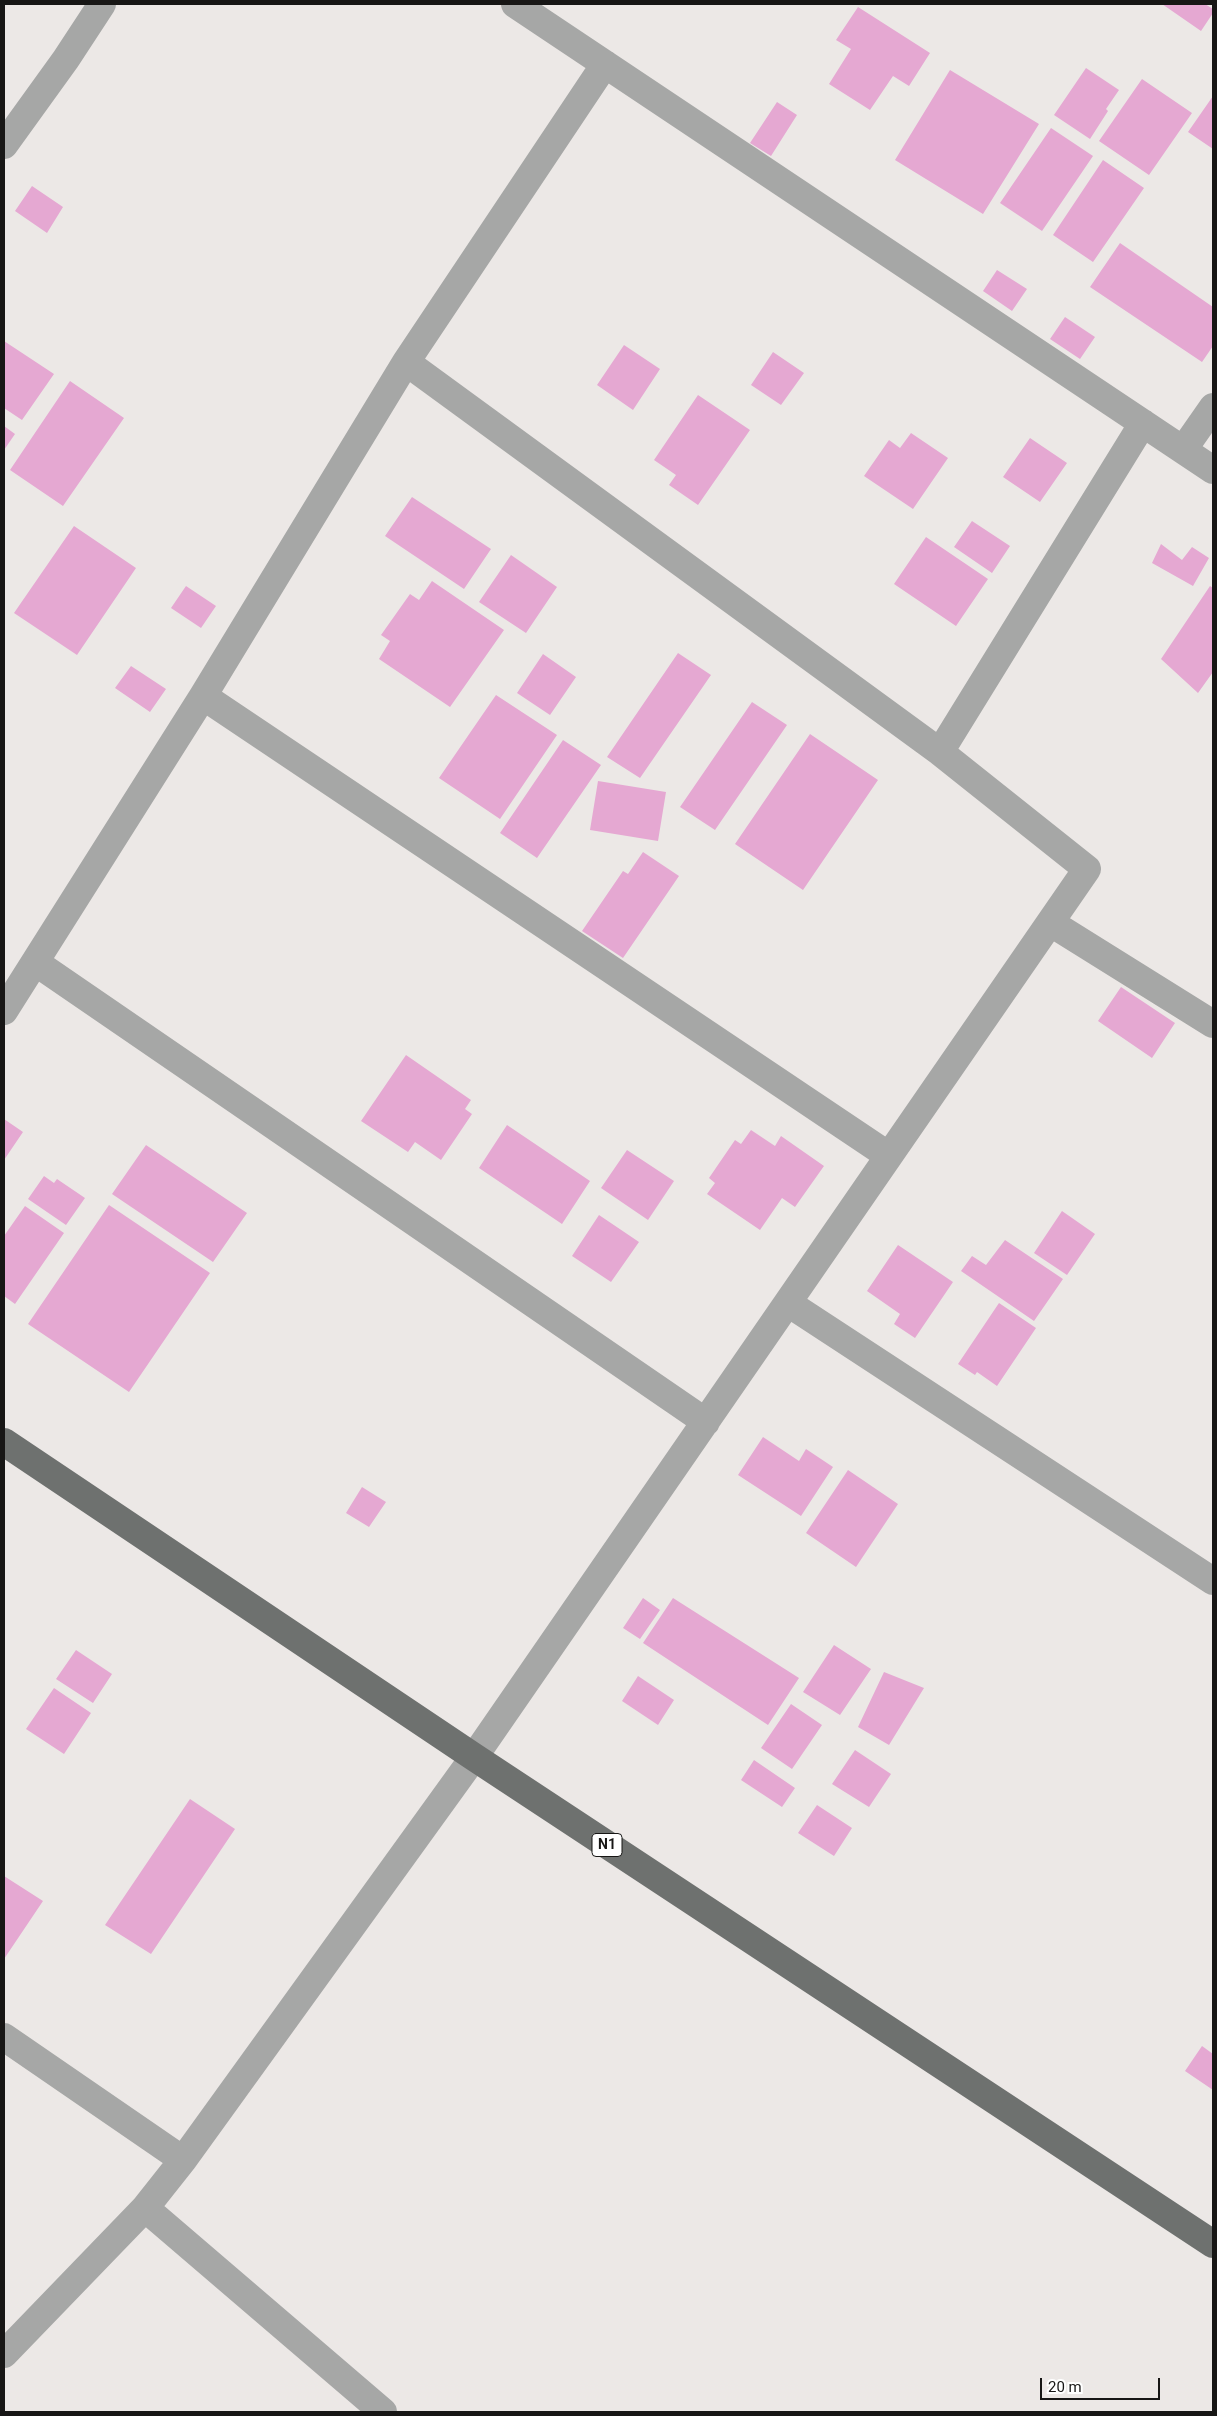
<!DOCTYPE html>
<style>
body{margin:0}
#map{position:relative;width:1217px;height:2416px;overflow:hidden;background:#ece8e6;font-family:Roboto,sans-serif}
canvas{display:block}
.frame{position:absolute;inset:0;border:5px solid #171615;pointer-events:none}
.scale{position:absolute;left:1040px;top:2378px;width:120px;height:22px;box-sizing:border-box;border:2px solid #171615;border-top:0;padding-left:6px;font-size:15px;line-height:18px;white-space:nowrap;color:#171615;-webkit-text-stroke:4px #fff;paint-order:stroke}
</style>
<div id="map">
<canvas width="1217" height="2416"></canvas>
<div class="frame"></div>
<div class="scale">20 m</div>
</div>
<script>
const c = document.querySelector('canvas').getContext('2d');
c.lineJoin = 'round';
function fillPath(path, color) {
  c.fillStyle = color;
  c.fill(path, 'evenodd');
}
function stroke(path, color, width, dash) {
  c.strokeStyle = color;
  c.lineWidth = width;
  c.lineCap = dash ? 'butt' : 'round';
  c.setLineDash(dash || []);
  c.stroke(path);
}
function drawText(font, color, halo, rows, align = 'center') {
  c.font = font + ' Roboto,sans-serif';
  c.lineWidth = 5;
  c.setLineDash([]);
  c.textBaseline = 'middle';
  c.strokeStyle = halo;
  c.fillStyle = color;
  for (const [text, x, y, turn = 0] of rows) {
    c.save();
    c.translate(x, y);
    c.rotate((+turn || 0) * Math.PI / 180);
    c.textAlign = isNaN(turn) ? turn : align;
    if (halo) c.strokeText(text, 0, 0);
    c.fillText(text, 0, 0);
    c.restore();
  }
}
const building = new Path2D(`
 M1162,4H1205L1213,9V13L1201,31Z
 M858,7L930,53L909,86L893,76L870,110L829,84L851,49L836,40Z
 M1086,68L1119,90L1106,109L1108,111L1090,139L1054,115Z
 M950,70L1039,124L983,214L895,160Z
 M1142,79L1192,113L1149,175L1099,141Z
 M1213,96V149L1188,132Z
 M777,102L797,115L771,156L750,143Z
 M1051,128L1093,156L1042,231L1000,203Z
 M1103,160L1144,188L1093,262L1053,235Z
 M32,186L63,207L47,233L15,211Z
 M1120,243L1213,307V346L1202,362L1090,287Z
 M997,270L1027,289L1012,311L983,291Z
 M1065,317L1095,337L1080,359L1050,339Z
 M4,341L54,374L22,420L4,408Z
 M624,345L660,369L633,410L597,385Z
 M773,352L804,373L781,405L751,385Z
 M70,381L124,418L63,506L10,470Z
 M698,395L750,430L698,505L669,485L676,475L654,460Z
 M4,426L15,434L4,450Z
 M911,433L948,458L913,509L864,476L889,440L900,448Z
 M1030,438L1067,463L1040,502L1003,477Z
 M412,497L491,549L464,589L385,536Z
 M972,521L1010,546L992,573L954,547Z
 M74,526L136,568L77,655L14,613Z
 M926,537L988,579L956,626L894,584Z
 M1161,544L1182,560L1192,547L1209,558L1193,586L1152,563Z
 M511,555L557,587L526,633L479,602Z
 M432,581L504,630L450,707L379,659L390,641L381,635L410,594L419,600Z
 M186,586L216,606L201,628L171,608Z
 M1210,586L1213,588V672L1198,693L1161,659Z
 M678,653L711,675L640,778L607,757Z
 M543,654L576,677L550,715L517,693Z
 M131,666L166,689L150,712L115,688Z
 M496,695L557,735L500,819L439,778Z
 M752,702L787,725L715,830L680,807Z
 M810,734L878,780L803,890L735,844Z
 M563,740L601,765L537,858L500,833Z
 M598,781L666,792L658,841L590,830Z
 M643,852L679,876L623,958L582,931L623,871L628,874Z
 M1121,987L1175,1023L1152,1058L1098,1021Z
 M406,1055L471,1100L465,1109L472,1114L441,1160L415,1142L408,1152L361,1121Z
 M4,1119L23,1132L4,1160Z
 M507,1125L590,1181L562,1224L479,1168Z
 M751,1130L775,1146L781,1136L824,1166L795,1207L782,1198L760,1230L707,1194L715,1183L709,1178L735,1140L741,1144Z
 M146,1145L247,1213L213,1262L112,1194Z
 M627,1150L674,1181L648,1220L601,1188Z
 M44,1176L54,1183L57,1179L85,1198L66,1225L28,1199Z
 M109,1205L210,1273L129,1392L28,1324Z
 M25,1206L64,1233L15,1304L4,1296V1236Z
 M1062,1211L1095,1234L1067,1275L1034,1253Z
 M599,1215L639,1242L611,1282L572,1256Z
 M1005,1240L1063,1279L1034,1321L961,1271L972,1256L986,1265Z
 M898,1245L953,1282L915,1338L894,1324L900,1314L867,1291Z
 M999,1303L1036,1328L997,1386L977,1372L975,1375L958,1364Z
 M763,1437L799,1461L806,1449L833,1467L801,1516L738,1475Z
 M848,1470L898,1504L856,1567L806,1533Z
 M362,1487L386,1502L369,1527L346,1513Z
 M643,1598L660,1610L640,1639L623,1628Z
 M673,1598L799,1678L768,1725L643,1643Z
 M834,1645L871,1669L840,1715L803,1692Z
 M76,1650L112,1674L93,1703L56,1679Z
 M884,1672L924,1688L889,1745L858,1727Z
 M638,1676L674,1700L658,1725L622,1701Z
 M54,1688L91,1713L64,1754L26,1729Z
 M791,1704L822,1725L792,1769L761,1748Z
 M855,1750L891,1774L869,1807L832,1784Z
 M754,1760L795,1788L782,1807L741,1780Z
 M190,1799L235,1829L151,1954L105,1925Z
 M817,1805L852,1828L834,1856L798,1833Z
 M4,1876L43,1901L4,1959Z
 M1202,2046L1213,2054V2090L1185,2071Z`);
const minor = new Path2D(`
 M515,4L1213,470
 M4,145L66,59L102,4
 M1183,450L1213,407
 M203,696L889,1156
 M940,752L1143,423
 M1051,923L1213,1024
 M35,962L706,1422
 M4,1011L203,696L406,362L605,64
 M788,1303L1213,1581
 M4,2037L183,2160
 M145,2208L383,2412
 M4,2354L145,2208L183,2160L474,1757L1087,869L940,752L406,362`);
const major = new Path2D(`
 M4,1442L474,1757L1213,2244`);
const shields = [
 [607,1845,30]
];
const shieldNames = [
 ["N1",607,1845]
];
fillPath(building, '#e5a8d2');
stroke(minor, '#a6a7a6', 28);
stroke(major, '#6e716f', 28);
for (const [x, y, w] of shields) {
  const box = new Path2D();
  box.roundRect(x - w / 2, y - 11.5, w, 23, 4);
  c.fillStyle = '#fff';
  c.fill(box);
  stroke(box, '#171615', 1);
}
drawText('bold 14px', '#171615', null, shieldNames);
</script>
